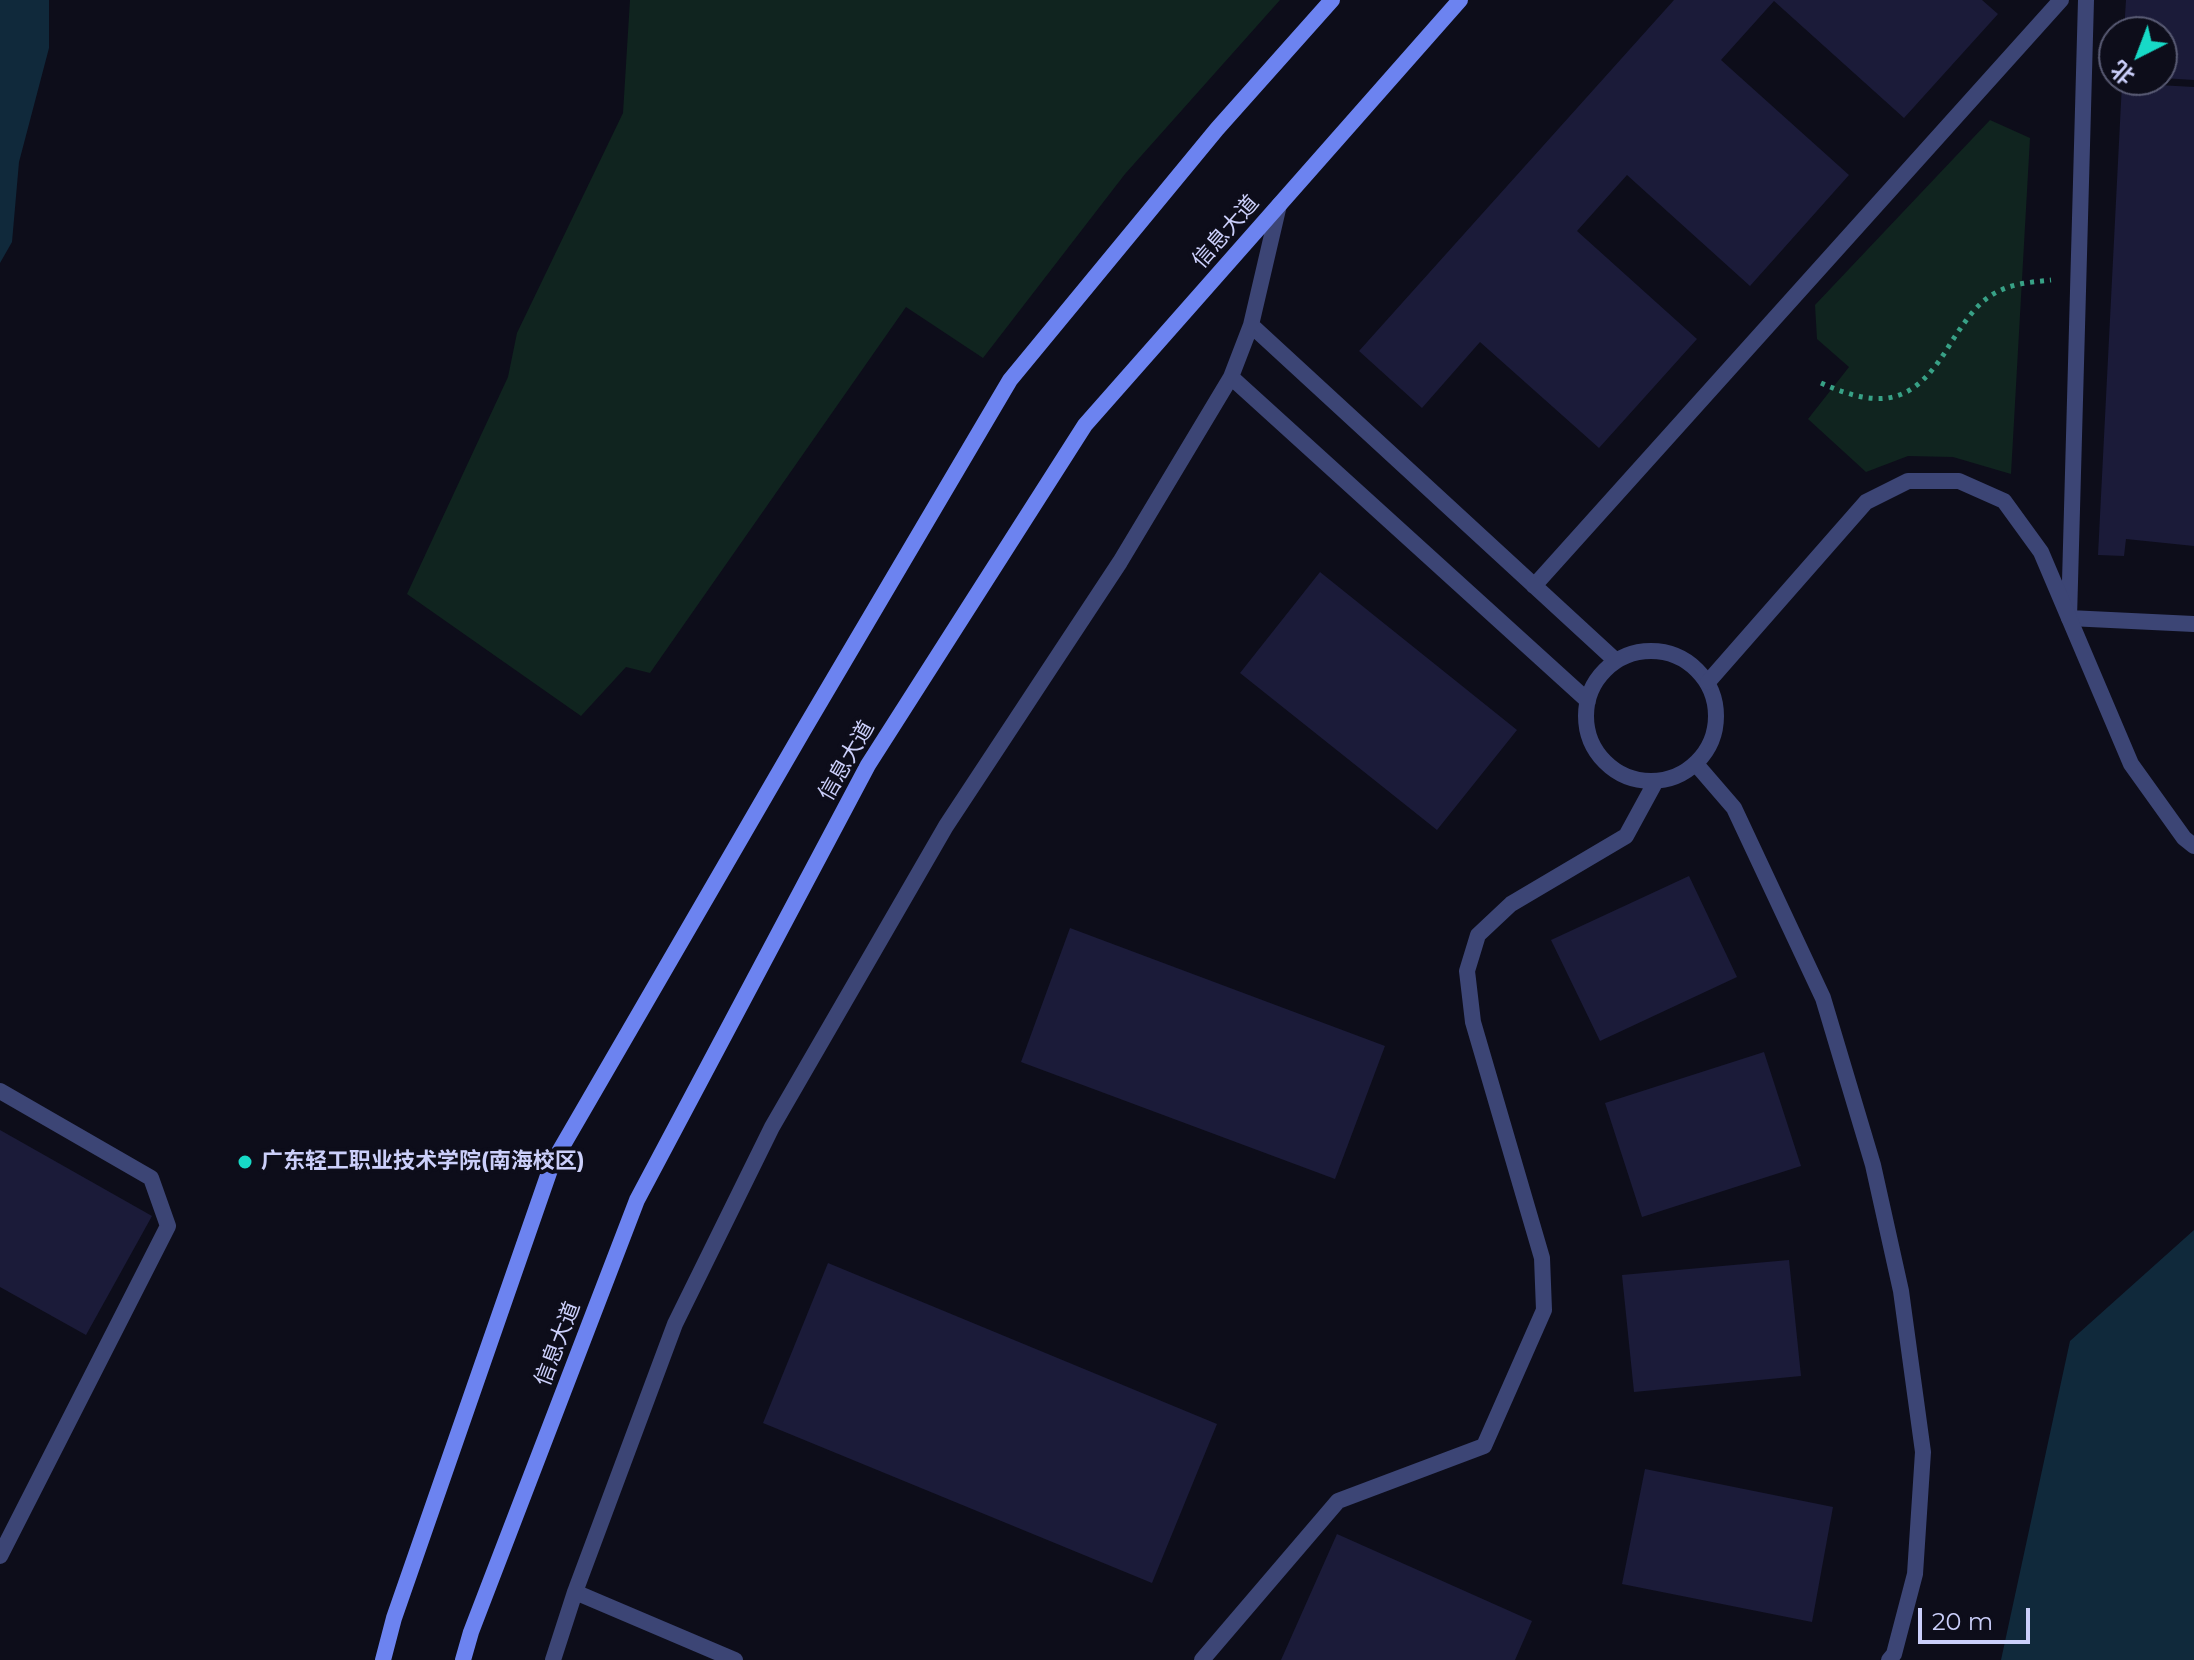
<!DOCTYPE html>
<meta charset="utf-8">
<style>
body{margin:0}
#map{position:relative;width:2194px;height:1660px;overflow:hidden;background:#0d0d1a;font-family:Montserrat,"Noto Sans SC",sans-serif}
canvas{display:block}
.north{position:absolute;left:2098px;top:16px;width:80px;height:80px;box-sizing:border-box;background:#0d0d1a;border:2px solid #595b74;border-radius:50%;rotate:222deg;font-size:22px;font-weight:700;line-height:32px;text-align:center;color:#cbcffa}
.north::after{content:'';display:block;margin:auto;width:28px;height:36px;background:#17dac7;clip-path:polygon(50% 0,100% 100%,50% 72%,0 100%)}
.scale{position:absolute;left:1918px;top:1608px;width:112px;height:36px;box-sizing:border-box;border:4px solid #cbcffa;border-top:0;padding-left:10px;font-size:24px;line-height:28px;white-space:nowrap;color:#cbcffa;-webkit-text-stroke:6px #0d0d1a;paint-order:stroke}
</style>
<div id="map">
<canvas width="2194" height="1660"></canvas>
<div class="north">北</div>
<div class="scale">20 m</div>
</div>
<script>
const c = document.querySelector('canvas').getContext('2d');
c.lineJoin = 'round';
function fillPath(path, color) {
  c.fillStyle = color;
  c.fill(path, 'evenodd');
}
function stroke(path, color, width, dash) {
  c.strokeStyle = color;
  c.lineWidth = width;
  c.lineCap = dash ? 'butt' : 'round';
  c.setLineDash(dash || []);
  c.stroke(path);
}
function drawText(font, color, halo, rows, align = 'center') {
  c.font = font + ' Montserrat,"Noto Sans SC",sans-serif';
  c.lineWidth = 8;
  c.setLineDash([]);
  c.textBaseline = 'middle';
  c.strokeStyle = halo;
  c.fillStyle = color;
  for (const [text, x, y, turn = 0] of rows) {
    c.save();
    c.translate(x, y);
    c.rotate((+turn || 0) * Math.PI / 180);
    c.textAlign = isNaN(turn) ? turn : align;
    if (halo) c.strokeText(text, 0, 0);
    c.fillText(text, 0, 0);
    c.restore();
  }
}
const green = new Path2D(`
 M630,0H1280L1125,174L983,358L906,307L650,673L626,667L581,716L407,594L508,377L517,333L623,113Z
 M1990,120L2030,138L2011,474L1953,457L1908,456L1866,472L1808,419L1849,367L1817,339L1815,305Z`);
const water = new Path2D(`
 M0,0H49V48L19,162L12,242L0,263Z
 M2194,1230V1660H2001L2070,1341Z`);
const building = new Path2D(`
 M1674,0H1982L1998,14L1904,118L1774,1L1721,60L1849,175L1750,286L1627,175L1577,231L1697,339L1599,448L1480,342L1422,408L1359,351Z
 M2126,0H2194V80L2162,78V32H2124Z
 M2122,83L2194,87V546L2126,539L2124,556L2098,555Z
 M1320,572L1517,730L1437,830L1240,673Z
 M1689,876L1737,977L1600,1041L1551,940Z
 M1070,928L1385,1046L1335,1179L1021,1062Z
 M1764,1052L1801,1166L1642,1217L1605,1103Z
 M0,1130L152,1216L86,1335L0,1287Z
 M1789,1260L1801,1376L1634,1392L1622,1275Z
 M828,1263L1217,1424L1152,1583L763,1423Z
 M1645,1469L1833,1507L1812,1622L1622,1584Z
 M1337,1534L1532,1621L1515,1660H1281Z`);
const path = new Path2D(`
 M1821,383C1886,412 1916,402 1952,341C1964,323 1977,302 1997,292C2014,283 2033,282 2051,280`);
const lane = new Path2D(`
 M2086,0L2069,618L2194,624
 M1279,205L1251,325L1615,660
 M1231,377L1588,701
 M1534,586L2061,0
 M1586 716a65 65 0 1 1 130 0a65 65 0 1 1-130 0Z
 M1696,764L1734,808L1823,998L1873,1165L1901,1291L1923,1452L1915,1574L1894,1654L1889,1660
 M575,1592L735,1660
 M553,1660L575,1592L675,1324L772,1127L946,826L1120,562L1231,377L1251,325
 M1202,1660L1338,1501L1484,1446L1544,1310L1542,1258L1473,1022L1467,971L1478,935L1511,904L1626,836L1656,781`);
const street = new Path2D(`
 M1708,682L1866,502L1908,481H1959L2004,501L2041,552L2131,764L2184,838L2194,846
 M0,1091L151,1178L168,1226L0,1556`);
const secondary = new Path2D(`
 M383,1660L394,1618L552,1164L803,731L1010,380L1217,129L1332,0
 M463,1660L471,1632L637,1200L868,765L1085,425L1460,0`);
const markers = [
 [245,1162,8,"#17dac7"]
];
const streetNames = [
 ["信息大道",1226,232,-49],
 ["信息大道",847,761,-60],
 ["信息大道",558,1344,-69]
];
const poiNames = [
 ["广东轻工职业技术学院(南海校区)",261,1162]
];
fillPath(green, '#10241f');
fillPath(water, '#10293b');
fillPath(building, '#1b1b39');
stroke(path, '#38a186', 5, [4, 6]);
stroke(lane, '#3c4575', 16);
stroke(street, '#3c4575', 16);
stroke(secondary, '#6c83f0', 16);
for (const [x, y, r, color] of markers) {
  const dot = new Path2D();
  dot.arc(x, y, r, 0, 2 * Math.PI);
  c.fillStyle = color;
  c.fill(dot);
  stroke(dot, '#0d0d1a', 3);
}
drawText('22px', '#cbcffa', '#0d0d1a', streetNames);
drawText('bold 22px', '#cbcffa', '#0d0d1a', poiNames, 'left');
</script>
